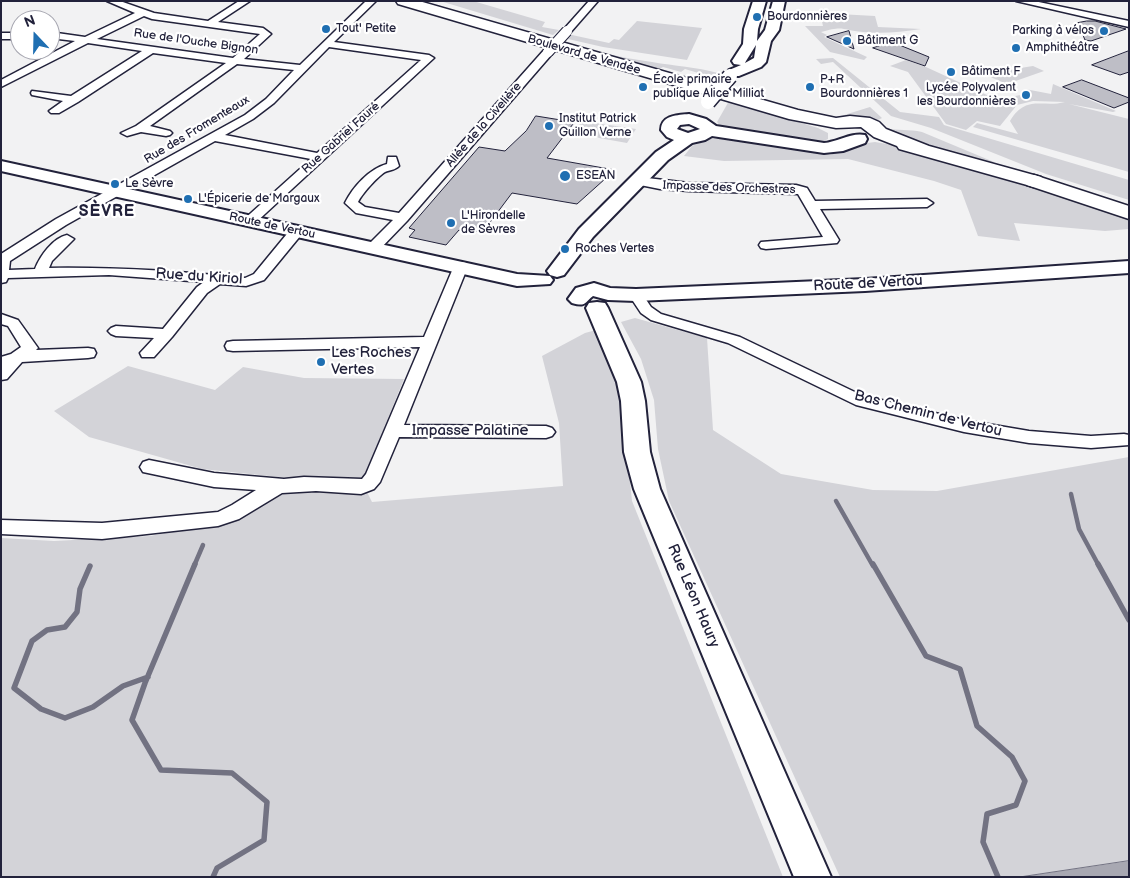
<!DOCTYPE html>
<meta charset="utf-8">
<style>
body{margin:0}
#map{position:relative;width:1130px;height:878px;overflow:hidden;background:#f2f2f3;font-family:"Balsamiq Sans",sans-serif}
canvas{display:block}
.frame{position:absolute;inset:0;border:2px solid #22223b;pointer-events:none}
.north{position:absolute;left:10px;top:10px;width:50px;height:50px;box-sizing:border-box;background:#fff;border:1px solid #a7a7b1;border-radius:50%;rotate:339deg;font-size:14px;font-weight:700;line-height:20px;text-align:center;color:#22223b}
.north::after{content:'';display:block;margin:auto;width:18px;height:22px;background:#1f6fb2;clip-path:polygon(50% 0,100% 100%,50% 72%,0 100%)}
</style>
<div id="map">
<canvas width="1130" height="878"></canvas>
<div class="frame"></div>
<div class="north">N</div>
</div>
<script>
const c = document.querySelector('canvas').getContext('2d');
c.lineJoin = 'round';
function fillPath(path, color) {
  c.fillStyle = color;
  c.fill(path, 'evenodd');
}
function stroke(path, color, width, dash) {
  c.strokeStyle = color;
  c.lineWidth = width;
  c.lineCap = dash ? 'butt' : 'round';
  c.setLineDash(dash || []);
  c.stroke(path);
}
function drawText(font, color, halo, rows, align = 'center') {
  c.font = font + ' "Balsamiq Sans",sans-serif';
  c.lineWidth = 4.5;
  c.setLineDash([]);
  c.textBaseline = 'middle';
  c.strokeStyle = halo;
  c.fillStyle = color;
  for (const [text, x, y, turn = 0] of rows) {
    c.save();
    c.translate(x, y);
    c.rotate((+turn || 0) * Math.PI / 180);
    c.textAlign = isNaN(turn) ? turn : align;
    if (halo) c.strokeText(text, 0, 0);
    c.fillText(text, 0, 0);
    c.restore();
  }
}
const green = new Path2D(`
 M440,1H473L545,22L542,27L559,30L553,35Z
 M820,13L875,16L878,27L921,29C902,32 881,34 863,32C842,30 844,25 821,32L827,35L824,37L867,57L864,60L830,52L805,26H823Z
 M637,21L702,28L687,60L603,47L568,39L572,35L609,43L614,39L619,40Z
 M564,43C593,51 622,58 652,62C675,66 696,67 718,73L715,78L685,69L681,72L663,67L654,72Z
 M833,58L900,112L939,117L944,125L1129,180V200L1046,174L931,128L891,116L833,62L821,64L816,59Z
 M906,60L926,67L989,96L999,99L1026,94L1025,89L1051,94L1053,84L1116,111L1113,112L1069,104L1129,119V172L973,127L977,123L1018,134L1010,121C1026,94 1043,108 1065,102L1033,101L1017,105L1000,126L977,121L966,130L946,124L908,72L890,66Z
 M1033,66L1044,71L1007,84L983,74Z
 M729,101L818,128L828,133V139L824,141L811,142L721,127L717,122Z
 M870,107L882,118L874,122L829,118L841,116Z
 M582,121L636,129L627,143L599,138L578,127Z
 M886,128C898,131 909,129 922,132L994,162L989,165L887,133L883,129Z
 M710,139H728L830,155L860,144L875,142L893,145L1129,217V229L1105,231L1014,223L1020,241L978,236L961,190L934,181L848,159L724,161L684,156L692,146Z
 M635,318L707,338L713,430L781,474L873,490L937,491L1129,457V861L1020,877H840L669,501L658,449L654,400L641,359L621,322Z
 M600,329L618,380L628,422L627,452L632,501L783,877H1V538L54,541L150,536L222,522L281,493L288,478L202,469L89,437L54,411L128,366L215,390L243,367L304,378L404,379L362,482L372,502L563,486L559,423L542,356L585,333Z`);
const water = new Path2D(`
 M1129,861V877H1020Z`);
const streamFar1 = new Path2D(`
 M1071,494L1079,529L1099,566
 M836,501L873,566
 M194,566L203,545`);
const stream = new Path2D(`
 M195,564L145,683L132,720L161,770L232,773L267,802L264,840L217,868L213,877
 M873,564L926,656L960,669L977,726L1012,757L1025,781L1016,805L987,814L983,842L998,877
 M1098,564L1129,620
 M90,566L80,589L77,612L65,627L47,630L32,641L14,688L41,709L65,718L93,707L123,686L148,677`);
const building = new Path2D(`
 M1087,21H1095L1126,29L1091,41L1085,40L1078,23Z
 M849,31L854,49L827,37Z
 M892,42L929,57L925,66L873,48Z
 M1129,51V72L1120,75L1092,65Z
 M1082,80L1129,98V102L1114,108L1063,87Z
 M536,116L567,121L573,124L547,158L615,170L577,204L512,193L485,229L479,228L475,233L459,230L446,245L409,237L415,230L409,228L479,147L505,151L526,131Z`);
const street = new Path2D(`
 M107,1H120L154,13L208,21L239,1H250L218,22L263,28L271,34L244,59L300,65L366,1H376L334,42L429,55L434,58L253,225H243L241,222L311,159L215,141L66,225L10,261L9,270L35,269C40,256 53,238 67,235L74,239L52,261L49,268C116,267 179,271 245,278L254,274L291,229H301L303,232L301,235L264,280L246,286L220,284L207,293L172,337L154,357H142L140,353L154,338L116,336L111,334L108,331L111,328L116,326L163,329L197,287L204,282L109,275L8,278L6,282L1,283V254L56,219L245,115L266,99L294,70L237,64L150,126L170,131L172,133L170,135L166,136L141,132L127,136L121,133L136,126L226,63L153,53L78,102L59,113H51L49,111L63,101L32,95L31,93L32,91L71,96L142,51L88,43L1,87V80L75,41L50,38V32L85,37L135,13ZM144,16L152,19L260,34L233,58L97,39ZM329,47L421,60L317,153L225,135L253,119L274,103Z
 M589,1H598L570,33H564V29Z
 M1016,1H1034L1129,21V27Z
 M1,33H20V39H1Z
 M548,49L552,50V54L407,221L379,250H369L367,247L369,244L393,220L356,213L345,203C353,187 369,169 387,164L388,157H396L399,166C395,170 390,170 385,172C377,177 362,194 358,202L365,207L399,213L544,50Z
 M639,177L689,183L796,185L807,188L815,201L927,199L933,203L927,207L820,209L839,240L837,243L766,249L761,248L759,245L761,242L823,237L798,194L689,191L660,189L635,184L633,181L635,178Z
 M461,262L466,263L468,266L404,425L546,426L552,428L555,432L552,436L546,438L399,437L380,482L374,489L361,494L316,491L282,493L239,519L218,526L102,539L1,534V520L102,523L218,512L232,505L256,490L214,487L143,472L140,467L143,462L149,460L214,473L284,479L304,477L362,479L366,474L420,347L233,351L227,350L225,346L227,342L233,341L424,337L454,266L456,263Z
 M636,291L641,292L651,307L661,314L740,337L861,395L964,420L1029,431L1091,436L1124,434L1129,435V445L1091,448L1029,443L964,432L856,405L728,343L651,320L641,313L629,295L631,292Z
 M1,314L18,320L38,348L36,350L88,348L94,349L96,353L94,357L88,358L22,362L7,379L1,380V357L11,354L21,347L8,326L1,324Z`);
const secondary = new Path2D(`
 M753,1H766L758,29L757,41L765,30L773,1H785L779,30L771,41L766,62L761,67L739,76H729L727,73L729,70L741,65L734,64L732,61L743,44L744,29ZM756,45L754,58L745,63L746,61Z
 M689,114L706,119L716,126L824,143C837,142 852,132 865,135L867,139L865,143L843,151L824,153L712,136L705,140L692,143L668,160L593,237L564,275L557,277L550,275L547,271L579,229L656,152L674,140L667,137L661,130C661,115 678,115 689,114ZM689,124L700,129L688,133L677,129L680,125Z
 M1,161L517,274L550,276L553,280L550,284L517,286L1,171Z
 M1129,261V273L865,291L636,301L608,300L593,296C584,303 586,307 572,303L568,299L576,288L594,283L610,288L636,289L865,279Z
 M597,302L605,303L608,308L641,382L645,401L650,452L660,489L831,877H794L634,489L624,452L621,401L617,382L586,308L589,303Z`);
const primary = new Path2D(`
 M396,1H419L798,110L836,118L850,116L870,118L879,122L886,129L929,146L1041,177L1044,181L1041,185L1034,187L1027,185L899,149L897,146L874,137L861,127L836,128L789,119L398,4Z`);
const highway = new Path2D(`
 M1034,175L1129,206V219L1027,185L1024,181L1027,177Z`);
const streetBridge = new Path2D(`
 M548,52L567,31`);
const secondaryBridge = new Path2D(`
 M708,102L730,76`);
const markers = [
 [757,17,5,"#1f6fb2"],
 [326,29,5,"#1f6fb2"],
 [1104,31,5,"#1f6fb2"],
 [847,41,5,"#1f6fb2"],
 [1016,48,5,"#1f6fb2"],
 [951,72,5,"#1f6fb2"],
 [643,87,5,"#1f6fb2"],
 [810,87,5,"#1f6fb2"],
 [1026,95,5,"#1f6fb2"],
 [549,126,5,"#1f6fb2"],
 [565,176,6,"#1f6fb2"],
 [115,184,5,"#1f6fb2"],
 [188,199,5,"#1f6fb2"],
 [451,223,5,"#1f6fb2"],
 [565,249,5,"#1f6fb2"],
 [321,362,5,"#1f6fb2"]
];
const farPoinames = [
 ["Bourdonnières",767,17],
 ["Tout' Petite",336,29],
 ["Parking à vélos",1094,31,"right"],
 ["Bâtiment G",857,41],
 ["Amphithéâtre",1026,48],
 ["Bâtiment F",961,72],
 ["École primaire",653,80],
 ["publique Alice Milliat",653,94],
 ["P+R",820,80],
 ["Bourdonnières 1",820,94],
 ["Lycée Polyvalent",1016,88,"right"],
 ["les Bourdonnières",1016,102,"right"],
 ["Institut Patrick",559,119],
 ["Guillon Verne",559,133],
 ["ESEAN",576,176],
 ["Le Sèvre",125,184],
 ["L'Épicerie de Margaux",198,199],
 ["L'Hirondelle",461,216],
 ["de Sèvres",461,230],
 ["Roches Vertes",575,249]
];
const farStreetnames = [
 ["Rue de l'Ouche Bignon",196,42,8],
 ["Boulevard de Vendée",584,55,16],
 ["Allée de la Civelière",484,125,-49],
 ["Rue des Fromenteaux",197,130,-31],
 ["Rue Gabriel Fauré",341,138,-42],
 ["Impasse des Orchestres",729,188,2],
 ["Route de Vertou",272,226,12]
];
const streetNames = [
 ["Rue du Kiriol",199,277,4],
 ["Route de Vertou",868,284,-3],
 ["Bas Chemin de Vertou",928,414,14],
 ["Impasse Palatine",470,431],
 ["Rue Léon Haury",693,596,67]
];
const poiNames = [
 ["Les Roches",331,353],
 ["Vertes",331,370]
];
const farDistrictnames = [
 ["SÈVRE",107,212]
];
fillPath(green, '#d3d3d8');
fillPath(water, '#a8a8b2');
stroke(water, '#727282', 1);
stroke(streamFar1, '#727282', 4.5);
stroke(stream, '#727282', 5.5);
fillPath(building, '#bebec6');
stroke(building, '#22223b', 1);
stroke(street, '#22223b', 3);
stroke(secondary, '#22223b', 4);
stroke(primary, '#22223b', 3);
stroke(highway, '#22223b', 3);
fillPath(street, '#fff');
fillPath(secondary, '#fff');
fillPath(primary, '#fff');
fillPath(highway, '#fff');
stroke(streetBridge, '#22223b', 12, []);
stroke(secondaryBridge, '#22223b', 17, []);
stroke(streetBridge, '#fff', 10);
stroke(secondaryBridge, '#fff', 14);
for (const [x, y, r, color] of markers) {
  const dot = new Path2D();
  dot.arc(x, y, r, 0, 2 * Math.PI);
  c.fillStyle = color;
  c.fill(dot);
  stroke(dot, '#fff', 2);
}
drawText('12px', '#22223b', '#fff', farPoinames, 'left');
drawText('12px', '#22223b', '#fff', farStreetnames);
drawText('15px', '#22223b', '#fff', streetNames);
drawText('15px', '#22223b', '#fff', poiNames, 'left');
c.letterSpacing = '1px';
drawText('bold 16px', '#22223b', '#fff', farDistrictnames);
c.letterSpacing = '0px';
</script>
